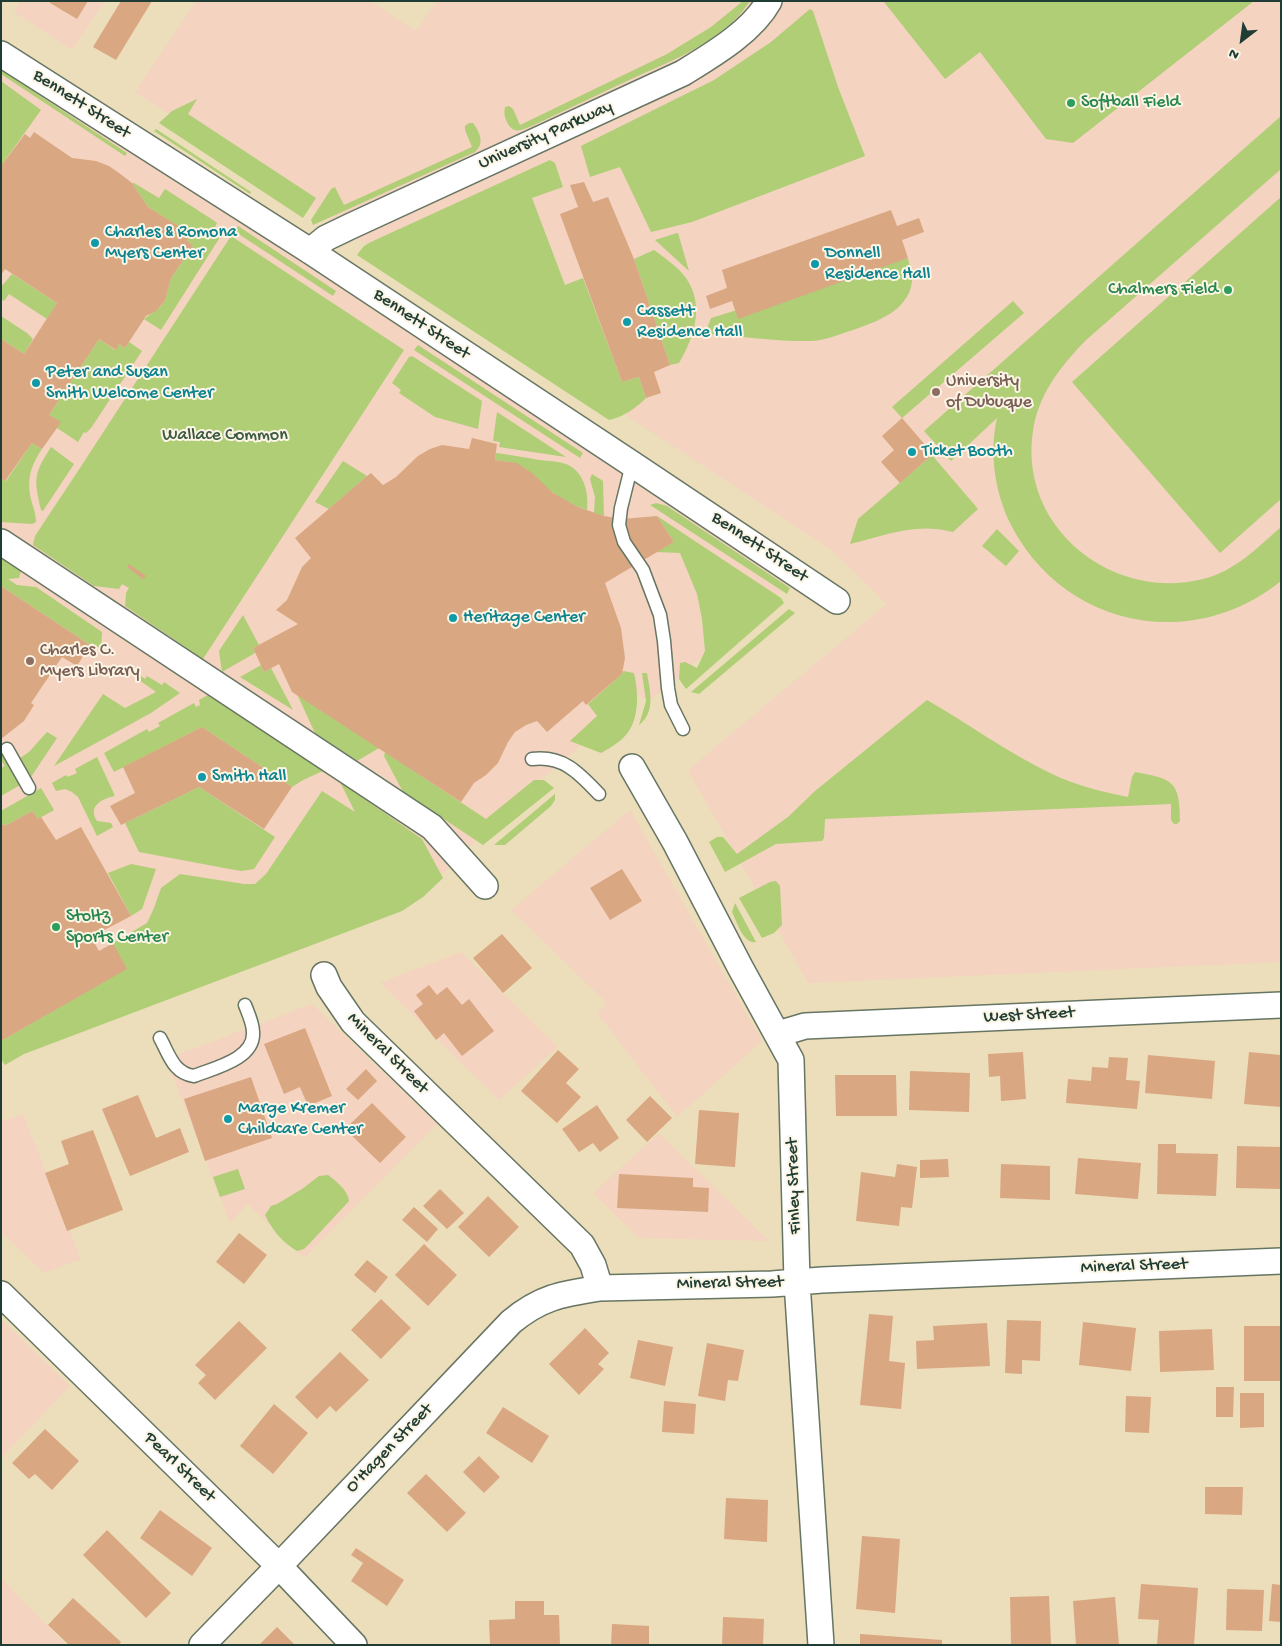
<!DOCTYPE html>
<style>
body{margin:0}
#map{position:relative;width:1282px;height:1646px;overflow:hidden;background:#ecdeba;font-family:"Gochi Hand",sans-serif}
canvas{display:block}
.frame{position:absolute;inset:0;border:2px solid #1f3d34;pointer-events:none}
.north{position:absolute;left:1217px;top:15px;width:50px;height:50px;-webkit-text-stroke:4px #fcf5e5;paint-order:stroke;rotate:210deg;font-size:14px;font-weight:700;line-height:20px;text-align:center;color:#1f3d34}
.north::after{content:'';display:block;margin:auto;width:18px;height:22px;background:#1f3d34;clip-path:polygon(50% 0,100% 100%,50% 72%,0 100%)}
</style>
<div id="map">
<canvas width="1282" height="1646"></canvas>
<div class="frame"></div>
<div class="north">N</div>
</div>
<script>
const c = document.querySelector('canvas').getContext('2d');
c.lineJoin = 'round';
function fillPath(path, color) {
  c.fillStyle = color;
  c.fill(path, 'evenodd');
}
function stroke(path, color, width, dash) {
  c.strokeStyle = color;
  c.lineWidth = width;
  c.lineCap = dash ? 'butt' : 'round';
  c.setLineDash(dash || []);
  c.stroke(path);
}
function drawText(font, color, halo, rows, align = 'center') {
  c.font = font + ' "Gochi Hand",sans-serif';
  c.lineWidth = 4;
  c.setLineDash([]);
  c.textBaseline = 'middle';
  c.strokeStyle = halo;
  c.fillStyle = color;
  for (const [text, x, y, turn = 0] of rows) {
    c.save();
    c.translate(x, y);
    c.rotate((+turn || 0) * Math.PI / 180);
    c.textAlign = isNaN(turn) ? turn : align;
    if (halo) c.strokeText(text, 0, 0);
    c.fillText(text, 0, 0);
    c.restore();
  }
}
const built = new Path2D(`
 M20,1H105L72,50L14,12Z
 M196,1H370L416,31L437,1H1281V962L808,983L688,770L887,604L831,550L135,92Z
 M1,68L238,221L790,584L648,702L639,696L499,815L454,864L422,890L1,1059Z
 M630,810L762,1041L677,1117L597,1013L607,1003L511,910Z
 M461,952L558,1047L499,1100L380,983Z
 M312,1004L437,1124L304,1258L248,1204L230,1223L166,1059Z
 M23,1114L81,1259L44,1273L1,1232V1122Z
 M659,1133L769,1241L639,1238L593,1193Z
 M1,1319L70,1386L1,1458Z
 M1,1578L66,1645H1Z`);
const green = new Path2D(`
 M743,1H750C723,43 670,61 627,81C596,96 565,110 534,125C521,130 513,136 506,120C504,115 504,112 505,107L509,106L513,109L520,125L667,54L711,27Z
 M885,1H1254L1073,143L1046,139L980,52L945,79L884,2Z
 M810,9L813,11L838,87L865,156L692,222L651,232L620,167L590,177L581,146L714,80L771,42Z
 M1,70L127,153L125,156L1,74Z
 M1,81L41,110L1,166Z
 M197,99L188,114L316,198L303,218L159,123L172,111Z
 M1281,116V169L1085,341C1060,367 1038,395 1033,431C1018,527 1112,602 1203,579C1234,572 1258,547 1281,527V581C1192,653 1064,628 1011,525C995,493 989,454 997,418L951,461L924,431Z
 M469,123H473C480,133 485,143 475,152L313,225L311,220L331,189L335,187L344,205L472,147L465,130V126Z
 M156,129L251,192L250,194L154,131Z
 M550,160L555,163L563,187L532,198L565,285L583,278L622,382L639,377L646,398C637,407 622,418 609,420L357,255L364,246L371,242Z
 M132,183H134L159,198L165,189L216,222L217,223L214,229L222,234L161,330L144,319L160,307L165,301L171,278L193,246L187,240L190,234L148,207Z
 M1281,197V499L1220,553L1072,382Z
 M238,226L336,291L333,296L234,231Z
 M677,233H678L689,271L655,240Z
 M231,236L404,350L203,659L125,606L126,593L129,588L122,584L119,589L94,586L33,545L35,536L78,471Z
 M654,250C665,258 678,267 686,278C705,305 694,338 679,363L670,365L634,259Z
 M908,258L910,268L912,267C917,307 884,319 853,330C840,334 826,340 812,341C778,342 740,336 705,334L711,318Z
 M12,274L57,303L47,319L9,294L4,301L1,299V287Z
 M1013,301L1024,313L902,418L892,407Z
 M1,316L27,333L33,339L24,354L1,339Z
 M99,339L115,350L119,344L125,348L129,342L142,351L91,428L86,433L84,432L78,442L57,428L60,422L49,415Z
 M418,345L583,453L580,458L414,350Z
 M412,356L482,401L478,429L435,417L399,393L401,390L392,383L409,357Z
 M497,412L566,457L499,447L500,442L493,441Z
 M32,443L42,449C30,467 26,481 32,503C34,509 36,516 36,522L32,524L1,522V480L2,479L6,481Z
 M51,447L74,464L43,511L41,510C34,479 33,475 51,447Z
 M496,453C510,455 525,457 539,460C548,461 557,461 566,464C584,471 589,493 587,510C575,506 563,500 552,492C528,474 529,463 495,460Z
 M932,455L978,509L953,532C915,522 887,535 850,544L858,519Z
 M343,461L367,476L329,509L315,502Z
 M592,474L603,481L604,516L594,513L595,497L590,479Z
 M656,503L667,506L790,588L787,594L650,505Z
 M657,516L781,598L784,603L686,689L679,679L680,663L685,662L697,668L705,651L702,619L697,594L680,553L656,552L674,542Z
 M997,529L1019,551L1006,566L982,546Z
 M1,558L21,571L19,578L8,579L17,585L36,587L102,632L101,650L92,643L90,645L1,586Z
 M789,609L795,613L699,694L691,692Z
 M243,615L259,645L253,648L255,653L222,672L219,651Z
 M261,665L264,672L271,668L293,710L240,677Z
 M623,671L634,673C639,695 640,724 621,740C615,745 608,749 601,753L570,741L597,716L588,704L622,674Z
 M642,673H647C650,691 656,712 639,725L646,701Z
 M138,674L145,679L147,676L162,685L164,682L180,693L151,713L54,766L103,694L125,708L156,692L135,677Z
 M297,694L379,748L357,761L315,733Z
 M208,695L323,771L303,780L292,787L202,727L114,772L104,753L147,729L149,732L160,726L158,723L194,703L196,707L200,705L199,700Z
 M927,700C969,724 1008,753 1052,774C1075,785 1102,792 1128,797L1132,777L1135,772C1172,779 1180,780 1180,821L1177,824H1174L1171,820V804L825,819L824,838L822,841L776,844L725,872L709,842L717,837H723L737,854L788,817L815,791Z
 M47,732L57,738L29,780L17,760L29,752Z
 M1,747L22,784L1,796V768L5,766L1,760Z
 M385,752L486,819L534,780H544L554,788L483,845L403,792L384,756Z
 M97,757L115,796C103,798 87,806 97,821L111,823L113,827L97,836L78,797L72,792L65,789L56,791L52,783L66,775L68,777L77,773L75,769Z
 M340,782L422,839L443,878L423,897L402,911L24,1054L5,1065L1,1059V1041L126,969L113,943L147,923L154,908L161,888L180,874L244,884H255L266,874L322,791L355,812Z
 M199,787L275,837L254,869L241,871L224,868L139,852L125,823Z
 M41,788L54,810L38,819L32,811L5,826L4,824L1,825V811Z
 M555,794V800L551,806L505,845H494Z
 M131,864L156,869L142,909L131,916L108,873Z
 M776,881L780,886L782,925L774,933L762,938L739,898L770,882Z
 M735,903L756,942C743,944 737,922 732,912Z
 M238,1169L245,1189L220,1197L213,1177Z
 M328,1175C336,1181 348,1190 349,1201L310,1243L304,1249L297,1251C283,1243 272,1230 265,1215L271,1206L277,1204L302,1189L319,1176Z`);
const building = new Path2D(`
 M51,1H88L77,19L50,3Z
 M121,1H152L116,60L93,47Z
 M34,132L72,158L96,161L109,166L119,173L132,183L148,207L191,234L187,240L193,246L171,278L165,301L156,311L146,316L125,348L119,344L116,350L99,339L49,415L61,422L57,428L42,449L32,443L5,481L1,478V339L24,354L57,303L5,269L1,275V166L25,134L30,138Z
 M584,182L593,202L608,197L634,259L670,365L654,372L661,393L646,398L639,377L622,382L560,214L578,207L570,185Z
 M891,210L897,226L919,218L924,232L902,240L908,258L738,319L732,301L710,309L706,296L727,288L722,270Z
 M902,418L933,454L900,483L881,462L894,450L882,436Z
 M472,438L497,444L495,460L517,463L532,473L553,493L578,507L604,516L622,519L657,516L674,542L605,583L621,628L625,658L622,674L586,705L583,701L547,732L537,721L526,725L515,732L508,742L498,763L486,775L474,783L461,802L292,692L279,664L264,672L253,648L298,624L276,610L287,600L302,567L311,558L295,538L367,476L371,473L383,485L396,477L418,456L430,449L442,445L469,449Z
 M129,564L146,576L143,579L127,567Z
 M1,586L90,645L77,666L62,657L31,703L34,705L24,721L1,739Z
 M202,727L292,787L264,829L199,787L121,825L110,806L135,793L123,767Z
 M32,811L38,819L41,817L56,840L81,827L131,916L91,937L99,951L113,943L127,969L1,1041V825L4,824L5,826Z
 M622,869L642,901L610,920L590,888Z
 M502,934L532,968L503,993L473,958Z
 M429,985L437,995L447,987L462,1005L469,999L494,1031L462,1056L444,1033L436,1040L414,1011L423,1004L416,995Z
 M305,1028L332,1096L308,1106L300,1087L284,1094L264,1044Z
 M558,1050L579,1069L566,1083L581,1097L557,1123L521,1091Z
 M1023,1052L1026,1099L1001,1101L1000,1076L989,1077L988,1054Z
 M1249,1052L1281,1055V1107L1244,1104Z
 M1148,1055L1215,1061L1212,1099L1145,1093Z
 M1109,1057L1128,1058L1126,1080L1140,1081L1137,1109L1066,1103L1068,1079L1091,1081L1092,1067L1108,1068Z
 M366,1069L377,1081L358,1100L346,1089Z
 M910,1071L970,1073L969,1112L909,1110Z
 M835,1075H896L897,1116H836Z
 M251,1077L272,1138L205,1161L184,1099Z
 M138,1095L156,1138L180,1128L189,1152L130,1176L102,1109Z
 M650,1096L672,1118L647,1142L626,1120Z
 M372,1103L406,1137L380,1163L345,1129Z
 M597,1105L619,1138L600,1152L593,1143L579,1152L562,1129Z
 M699,1110L739,1113L735,1167L695,1164Z
 M93,1130L123,1210L67,1231L45,1173L69,1164L61,1141Z
 M1158,1144H1176V1153L1218,1154L1216,1196L1157,1194Z
 M1237,1146L1281,1147V1189L1236,1188Z
 M1078,1158L1141,1163L1138,1199L1075,1194Z
 M948,1159L949,1177L920,1178V1160Z
 M897,1164L917,1167L912,1208L901,1207L899,1226L856,1221L861,1172L895,1177Z
 M1001,1164L1050,1166V1200L1000,1198Z
 M619,1174L693,1178V1187L709,1188L708,1212L617,1208Z
 M440,1189L464,1213L447,1229L423,1206Z
 M488,1196L519,1227L489,1257L458,1227Z
 M414,1207L438,1229L427,1242L402,1220Z
 M239,1233L267,1255L244,1284L216,1262Z
 M424,1244L457,1275L428,1306L395,1275Z
 M367,1260L388,1277L375,1293L354,1275Z
 M381,1299L411,1328L381,1359L351,1330Z
 M869,1314L893,1316L889,1361L905,1363L901,1409L860,1405Z
 M1007,1320L1041,1321L1040,1361L1022,1360V1374L1005,1373Z
 M239,1321L267,1348L215,1400L198,1383L206,1375L195,1365Z
 M1083,1322L1136,1328L1131,1371L1079,1365Z
 M987,1323L990,1366L917,1369L916,1341L934,1340L933,1326Z
 M1244,1326H1281V1381H1244Z
 M585,1328L609,1353L598,1364L604,1369L579,1395L549,1364Z
 M1212,1329L1214,1370L1160,1372L1159,1331Z
 M638,1340L673,1347L665,1386L630,1378Z
 M707,1343L744,1350L738,1381L728,1380L725,1401L698,1396Z
 M340,1352L369,1380L336,1412L330,1406L317,1419L295,1397Z
 M1216,1387H1234L1233,1417H1216Z
 M1240,1393H1264V1427L1240,1428Z
 M1126,1396L1151,1397L1149,1433L1125,1432Z
 M664,1401L696,1404L694,1434L662,1432Z
 M274,1404L308,1433L273,1474L240,1446Z
 M503,1407L549,1436L532,1463L486,1433Z
 M45,1429L79,1461L52,1490L35,1474L29,1479L12,1463Z
 M479,1456L500,1477L484,1493L463,1472Z
 M426,1474L466,1513L447,1532L407,1493Z
 M1205,1487H1243L1242,1515L1205,1514Z
 M726,1498L768,1500L767,1542L724,1539Z
 M160,1510L212,1548L192,1576L140,1538Z
 M107,1530L171,1593L146,1618L83,1555Z
 M862,1536L900,1539L895,1613L856,1609Z
 M356,1548L404,1580L387,1606L351,1581L363,1563L351,1555Z
 M1141,1584L1198,1588L1194,1645H1157L1159,1620L1138,1619Z
 M1272,1584L1281,1585V1622L1269,1621Z
 M1227,1589L1264,1590L1262,1631L1226,1630Z
 M1049,1596L1051,1645H1011L1010,1597Z
 M1115,1597L1119,1645H1076L1073,1601Z
 M73,1598L121,1642L119,1645H69L48,1625Z
 M515,1601H544V1615H559L560,1645H490L489,1620L515,1619Z
 M723,1617L764,1619L763,1645H722Z
 M612,1624L649,1626V1645H611Z
 M277,1627L295,1645H259Z
 M860,1634L942,1640V1645H860Z`);
const lane = new Path2D(`
 M632,464L621,508L619,525L624,542L643,570L660,615L664,641L668,688L671,705L683,729
 M7,749L29,788
 M532,759C563,755 579,773 599,794
 M160,1038C169,1054 173,1073 194,1076C214,1068 255,1059 253,1032C253,1023 248,1013 245,1005`);
const street = new Path2D(`
 M1,54L310,251L632,464L837,601
 M310,251L326,238L351,226L683,73C712,55 752,32 769,1
 M1,542L432,827L485,886
 M632,767L675,842L740,967L791,1060L797,1282L821,1645
 M324,975L329,987L353,1022L582,1245L593,1265L600,1288L772,1284L822,1280L1281,1261
 M778,1034L805,1026L1281,1005
 M1,1294L279,1566L354,1645
 M202,1645L279,1566L511,1322C541,1297 562,1294 600,1288`);
const markers = [
 [1071,103,5,"#2e9e5b"],
 [95,243,5,"#0f9aa8"],
 [815,264,5,"#0f9aa8"],
 [1228,290,5,"#2e9e5b"],
 [627,322,5,"#0f9aa8"],
 [36,383,5,"#0f9aa8"],
 [936,392,5,"#8d6e63"],
 [912,452,5,"#0f9aa8"],
 [453,618,5,"#0f9aa8"],
 [30,661,5,"#8d6e63"],
 [202,777,5,"#0f9aa8"],
 [56,927,5,"#2e9e5b"],
 [228,1119,5,"#0f9aa8"]
];
const leisureNames = [
 ["Softball Field",1081,103],
 ["Chalmers Field",1218,290,"right"],
 ["Stoltz",66,917],
 ["Sports Center",66,938]
];
const streetNames = [
 ["Bennett Street",81,105,33],
 ["University Parkway",546,136,-24],
 ["Bennett Street",421,325,34],
 ["Bennett Street",759,548,34],
 ["West Street",1029,1016,-3],
 ["Mineral Street",387,1054,45],
 ["Finley Street",795,1186,-92],
 ["Mineral Street",1134,1267,-2],
 ["Mineral Street",730,1284,-1],
 ["O'Hagen Street",390,1449,-46],
 ["Pearl Street",179,1468,44]
];
const cultureNames = [
 ["Charles & Romona",105,233],
 ["Myers Center",105,254],
 ["Donnell",825,254],
 ["Residence Hall",825,275],
 ["Cassett",637,312],
 ["Residence Hall",637,333],
 ["Peter and Susan",46,373],
 ["Smith Welcome Center",46,394],
 ["Ticket Booth",922,452],
 ["Heritage Center",463,618],
 ["Smith Hall",212,777],
 ["Marge Kremer",238,1109],
 ["Childcare Center",238,1130]
];
const educationNames = [
 ["University",946,382],
 ["of Dubuque",946,403],
 ["Charles C.",40,651],
 ["Myers Library",40,672]
];
const parkNames = [
 ["Wallace Common",225,436]
];
fillPath(built, '#f4d3c0');
fillPath(green, '#afce76');
fillPath(building, '#daa783');
stroke(lane, '#677563', 15);
stroke(street, '#677563', 28);
stroke(lane, '#fff', 12);
stroke(street, '#fff', 25);
for (const [x, y, r, color] of markers) {
  const dot = new Path2D();
  dot.arc(x, y, r, 0, 2 * Math.PI);
  c.fillStyle = color;
  c.fill(dot);
  stroke(dot, '#fcf5e5', 2);
}
drawText('18px', '#27864d', '#fcf5e5', leisureNames, 'left');
drawText('18px', '#1f3d34', '#fcf5e5', streetNames);
drawText('18px', '#0d838f', '#fcf5e5', cultureNames, 'left');
drawText('18px', '#785e54', '#fcf5e5', educationNames, 'left');
drawText('18px', '#3c5a41', '#fcf5e5', parkNames);
</script>
